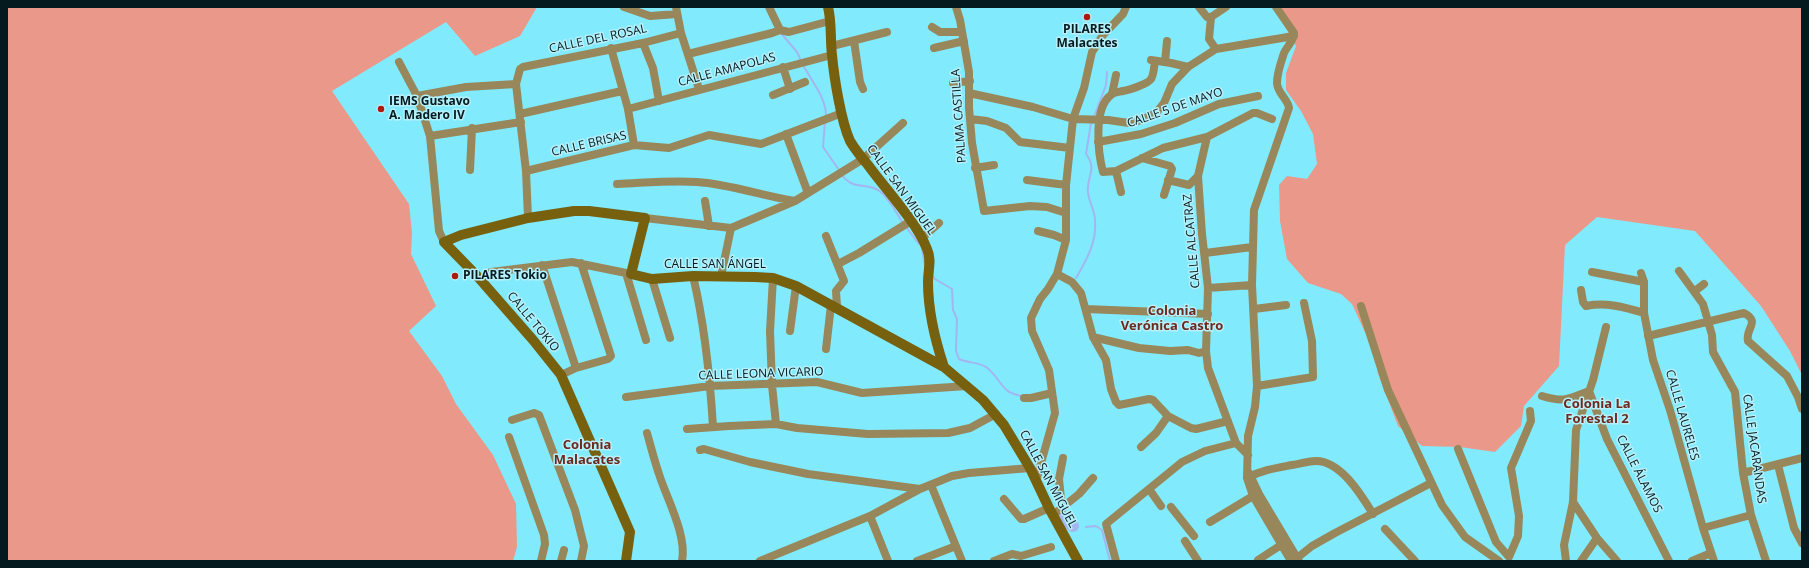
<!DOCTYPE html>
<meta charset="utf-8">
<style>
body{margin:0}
#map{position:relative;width:1809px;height:568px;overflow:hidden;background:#82eafd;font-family:"Open Sans",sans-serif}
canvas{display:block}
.frame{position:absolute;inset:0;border:8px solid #041a1e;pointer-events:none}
</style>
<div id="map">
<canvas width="1809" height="568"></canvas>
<div class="frame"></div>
</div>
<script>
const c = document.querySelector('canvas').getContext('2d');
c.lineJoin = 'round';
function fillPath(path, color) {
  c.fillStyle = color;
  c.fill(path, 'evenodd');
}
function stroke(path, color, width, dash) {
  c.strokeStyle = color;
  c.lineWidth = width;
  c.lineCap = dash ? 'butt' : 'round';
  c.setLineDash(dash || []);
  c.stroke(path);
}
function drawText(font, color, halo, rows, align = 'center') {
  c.font = font + ' "Open Sans",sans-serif';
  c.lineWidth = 3;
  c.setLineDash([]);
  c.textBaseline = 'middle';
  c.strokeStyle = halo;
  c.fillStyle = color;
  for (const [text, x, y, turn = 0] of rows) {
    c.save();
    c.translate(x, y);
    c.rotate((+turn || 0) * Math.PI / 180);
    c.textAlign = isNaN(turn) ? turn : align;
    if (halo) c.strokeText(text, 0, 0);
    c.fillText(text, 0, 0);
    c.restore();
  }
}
const green = new Path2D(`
 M7,7H537L520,36L475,56L446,22L332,91L409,204L412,233L411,254L436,306L409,331L442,376L456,404L493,455L516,504L517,547L513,561H7Z
 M1274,7H1802V375L1790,351L1761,306L1695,231L1597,217L1565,245L1559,366L1524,406L1521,426L1495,452L1460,447L1422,446L1398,426L1377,371L1381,367L1352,304L1341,294L1308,283L1287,259L1280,221L1279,185L1287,176L1307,179L1317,164L1313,134L1301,111L1286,90V73L1296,46Z`);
const stream = new Path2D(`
 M780,32L797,52L801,61
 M803,65C811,80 827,99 826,117
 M1094,117L1106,85L1107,72
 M825,121L823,147L839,170
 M841,174C854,191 863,182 878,190C889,197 896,213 903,223
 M906,227L919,244
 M922,249L925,266
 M932,275L935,279L952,289L953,310L957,319L956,351L959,359C967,363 979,362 986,367C1002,379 1000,393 1022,396
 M1076,278C1087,259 1097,242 1095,220C1095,211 1089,202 1088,193C1086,177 1098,169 1086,154L1091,123
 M1086,527L1096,526L1102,530L1110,561`);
const river = new Path2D(`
 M1061,516L1064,520L1073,526`);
const street = new Path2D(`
 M624,7L650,16L677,14
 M676,7L681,33L699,89
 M769,7L780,30
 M956,7L960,20L969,72V108L972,143L984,211L1030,206L1047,207L1066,213
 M1199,7L1207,17H1211L1209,39L1216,49
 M1276,7L1294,33C1294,41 1287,46 1284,53C1281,62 1277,73 1277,83C1277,93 1288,99 1289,108L1254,210L1252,285L1257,386L1255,407L1248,436L1247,478L1253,496L1291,561
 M1211,17L1226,7
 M932,27L940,32H962
 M854,41L860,82L863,89
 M643,43L653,68L659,101
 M832,46L887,32
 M611,48L628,109L634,145
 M934,48L964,41
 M688,54L772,33L780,30L789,32L830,21
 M1151,60L1171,63L1188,67
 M1155,61C1154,66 1154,75 1151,79C1148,84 1129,90 1123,91C1119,92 1114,92 1111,95C1093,108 1098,153 1103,172L1116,171L1163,148L1207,137L1253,113H1257L1272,119
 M399,62L417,96L430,136L439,231L444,242
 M1165,62L1167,41
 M783,67L790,89
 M953,83L970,81
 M969,93L1033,107L1073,119L1108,120L1129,123L1141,120L1156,113L1164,103L1172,84L1188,67L1216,49L1294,36
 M1112,94L1116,75
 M773,95L805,82
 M417,96L466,87L516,84
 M628,109L832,55
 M520,114L622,91
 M970,119L987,121L1006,128L1020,142L1070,148
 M786,134L808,193
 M430,136L521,122
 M1207,137L1198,176L1202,234L1208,288L1206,351L1208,368L1236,443L1248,455
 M1098,142L1141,134L1175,123L1219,104L1258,96
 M1142,158L1170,166L1172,169L1164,195
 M975,168L994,165
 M470,170L472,128
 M526,171L634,145L669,148L709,135L761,144L842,113
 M1116,171L1121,192
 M1027,180L1066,185
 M1168,180L1189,185L1198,176
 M617,184C643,183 671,180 697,182C730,184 762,196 795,201
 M705,201L709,226
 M528,218L526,171L516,84L520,69L523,67L643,43L681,33
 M645,218L731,228L795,201L808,193L863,159L903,123
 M1038,231L1054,235L1066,240
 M826,236L844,281L836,291L837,307
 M922,238L939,223
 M1205,253L1252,247
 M838,264L859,253L911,221
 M542,265L576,368
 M1679,271L1703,304L1712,335L1713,352L1735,392L1743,473L1751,515L1766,561
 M491,272L572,262L631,274
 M1592,272L1644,282
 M626,273L646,340
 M1641,273L1644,282V313L1653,360L1670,410L1703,528L1714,561
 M1057,274L1072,282L1081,293L1093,337L1106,360L1111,389L1116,402L1119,405L1149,399L1153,400L1168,416L1191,428L1196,429L1228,421
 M693,276C705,326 710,377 713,427
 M721,276L731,228
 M773,278L770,331L772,385L776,424
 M652,279L670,338
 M1208,288L1252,285
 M1581,290L1583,302L1586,306C1606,302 1624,307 1644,313
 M1695,291L1704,284
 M1361,306L1388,390L1442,505L1465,537L1499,561
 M1086,309L1208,314
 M1254,309L1286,305
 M790,331L796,286
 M1648,336L1744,313C1761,322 1745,328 1748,341L1787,376L1798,397L1802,409
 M1093,337L1139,348L1170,351L1188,350L1199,353L1206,351
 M826,349L831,305
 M561,375L576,368L608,359L611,356L581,263
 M1257,386L1313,377L1312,341L1304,303
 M1589,391L1607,439L1669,561
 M1542,396C1565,403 1568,399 1589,391
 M626,397L710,386L817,382L862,393L967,386
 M1024,398H1031L1052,393
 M512,420L534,413L539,415L575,510L584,546L581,561
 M687,429L729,426L776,424L797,428L868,434L948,433L970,428L996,414
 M647,433C651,447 655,463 660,477C668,501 687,536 682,561
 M509,437L544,535L545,544L541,561
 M1141,447L1156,433L1168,416
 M1458,449L1496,542L1509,557L1518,536L1519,516L1511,468L1531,421L1530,411
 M700,450L704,449L750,462L808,474L920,489
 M1778,465L1794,528L1802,543
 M1249,473L1259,494L1299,561
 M1743,473L1802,458
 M1247,478C1262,470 1276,468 1292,465C1300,464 1308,461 1316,461C1341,461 1362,496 1373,514
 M1036,481L1055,413L1049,370L1032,331L1031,318L1040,299L1048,289L1057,274L1066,240V185L1073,119L1084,88L1092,52L1103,35L1123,14L1126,7
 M931,485L962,561
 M1149,489L1161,506
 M1004,499L1021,519H1024L1049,508
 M1573,502L1597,538L1617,561
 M1171,507L1194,536
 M1062,509L1059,479L1063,458
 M1053,515L1079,494L1093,478
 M870,516L888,561
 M1210,522L1253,496
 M1703,528L1751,515
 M1385,529L1415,561
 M1185,541L1198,561
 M1297,558L1312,546L1335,533L1431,483
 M1258,560L1281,545
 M561,561L564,550
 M760,561L870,516L920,489L952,476L969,473L1030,468
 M917,561L956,546
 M994,561L1012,554L1021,556L1051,547
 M1116,561L1106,524L1182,462L1205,451L1236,443
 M1566,561L1564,545L1573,502L1576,430L1593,380L1606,327
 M1581,561L1597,538
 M1692,561L1711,553`);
const secondary = new Path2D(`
 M828,7C832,23 830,39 832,55C834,77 841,121 850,141C855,149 862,158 868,165C886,190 916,221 927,249C932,260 928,270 928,282C928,311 935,340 944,367
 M626,561L630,532L561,375L533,340L478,277L444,242L461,235L528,218L574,211H589L645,218L631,274L652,279L693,276L755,277L773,278L796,286L944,367L983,400L1004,425L1030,468L1049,508L1078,561`);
const markers = [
 [1087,17,4,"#aa1a08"],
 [381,109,4,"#aa1a08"],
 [455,276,4,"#aa1a08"]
];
const poiNames = [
 ["PILARES",1087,30,"center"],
 ["Malacates",1087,44,"center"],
 ["IEMS Gustavo",389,102],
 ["A. Madero IV",389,116],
 ["PILARES Tokio",463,276]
];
const streetNames = [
 ["CALLE DEL ROSAL",598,39,-12],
 ["CALLE AMAPOLAS",727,70,-15],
 ["CALLE 5 DE MAYO",1175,108,-19],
 ["PALMA CASTILLA",959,116,-94],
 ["CALLE BRISAS",589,144,-13],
 ["CALLE SAN MIGUEL",901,190,54],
 ["CALLE ALCATRAZ",1192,241,-95],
 ["CALLE SAN ÁNGEL",715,265],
 ["CALLE TOKIO",533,322,50],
 ["CALLE LEONA VICARIO",761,374,-2],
 ["CALLE LAURELES",1682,415,74],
 ["CALLE JACARANDAS",1754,449,82],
 ["CALLE ÁLAMOS",1639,474,63],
 ["CALLE SAN MIGUEL",1048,479,62]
];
const neighbourhoodNames = [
 ["Colonia",1172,311],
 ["Verónica Castro",1172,326],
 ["Colonia La",1597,404],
 ["Forestal 2",1597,419],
 ["Colonia",587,445],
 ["Malacates",587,460]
];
fillPath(green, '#ea9889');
stroke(stream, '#a4b6f0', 2);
stroke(river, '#a4b6f0', 12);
stroke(street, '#97875b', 8);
stroke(secondary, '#77600e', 10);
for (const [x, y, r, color] of markers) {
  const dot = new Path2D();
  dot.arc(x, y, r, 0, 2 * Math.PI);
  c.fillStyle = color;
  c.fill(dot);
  stroke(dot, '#b6f0fb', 1.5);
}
drawText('bold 12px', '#041a1e', '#b6f0fb', poiNames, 'left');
drawText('12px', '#041a1e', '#b6f0fb', streetNames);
drawText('bold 13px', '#6e291f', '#b6f0fb', neighbourhoodNames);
</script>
